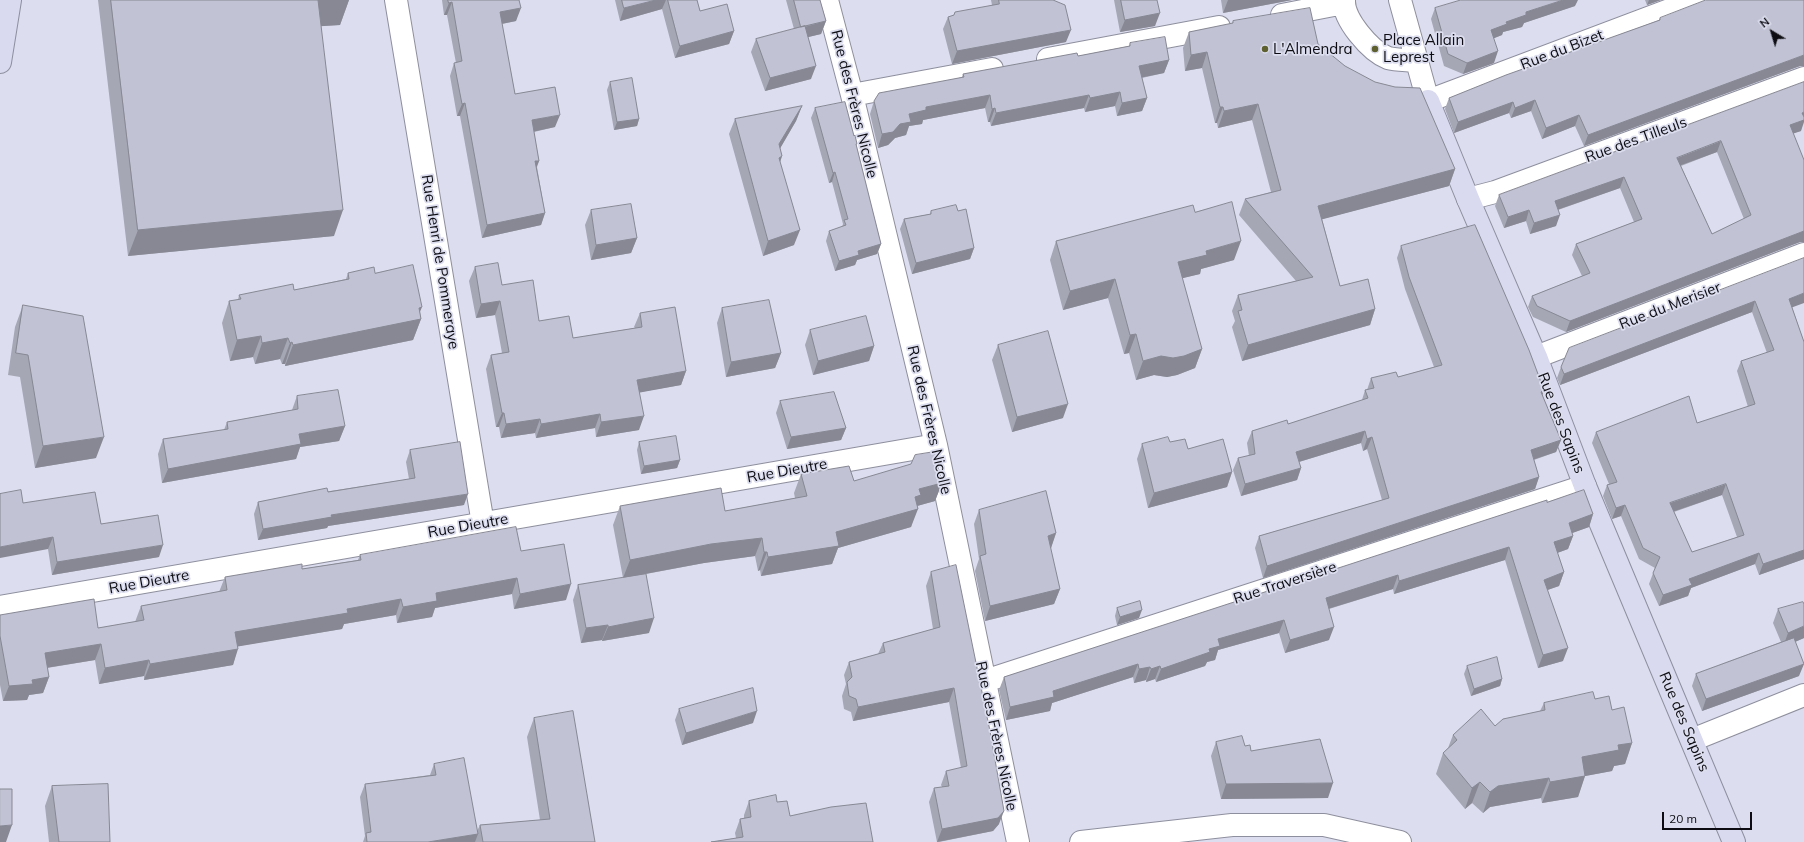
<!DOCTYPE html>
<meta charset="utf-8">
<style>
body{margin:0}
#map{position:relative;width:1804px;height:842px;overflow:hidden;background:#dcddee;font-family:Mulish,sans-serif}
canvas{display:block}
.north{position:absolute;left:1752px;top:12px;width:40px;height:40px;-webkit-text-stroke:3px #dcddee;paint-order:stroke;rotate:322deg;font-size:11px;font-weight:700;line-height:16px;text-align:center;color:#0c0c12}
.north::after{content:'';display:block;margin:auto;width:14px;height:18px;background:#0c0c12;clip-path:polygon(50% 0,100% 100%,50% 72%,0 100%)}
.scale{position:absolute;left:1662px;top:812px;width:90px;height:18px;box-sizing:border-box;border:2px solid #0c0c12;border-top:0;padding-left:5px;font-size:12px;line-height:14px;white-space:nowrap;color:#0c0c12;-webkit-text-stroke:3px #dcddee;paint-order:stroke}
</style>
<div id="map">
<canvas width="1804" height="842"></canvas>
<div class="north">N</div>
<div class="scale">20 m</div>
</div>
<script>
const c = document.querySelector('canvas').getContext('2d');
c.lineJoin = 'round';
function stroke(path, color, width, dash) {
  c.strokeStyle = color;
  c.lineWidth = width;
  c.lineCap = dash ? 'butt' : 'round';
  c.setLineDash(dash || []);
  c.stroke(path);
}
function fillPath(path, color) {
  c.fillStyle = color;
  c.fill(path, 'evenodd');
}
function drawText(font, color, halo, rows, align = 'center') {
  c.font = font + ' Mulish,sans-serif';
  c.lineWidth = 3.5;
  c.setLineDash([]);
  c.textBaseline = 'middle';
  c.strokeStyle = halo;
  c.fillStyle = color;
  for (const [text, x, y, turn = 0] of rows) {
    c.save();
    c.translate(x, y);
    c.rotate((+turn || 0) * Math.PI / 180);
    c.textAlign = isNaN(turn) ? turn : align;
    if (halo) c.strokeText(text, 0, 0);
    c.fillText(text, 0, 0);
    c.restore();
  }
}
const street = new Path2D(`
 M396,0L483,524
 M827,0L852,95L936,445L1018,842
 M1344,0C1343,19 1370,51 1388,58C1396,60 1408,60 1416,61
 M1400,0L1428,101L1696,0
 M1282,15L1344,3
 M1048,59L1219,27
 M852,95L992,69
 M1468,199L1495,192L1804,78
 M1536,357L1804,254
 M0,607L936,445
 M985,681L1585,486
 M1692,740L1804,695
 M1081,842L1232,825H1324L1400,842`);
const secondary = new Path2D(`
 M0,62L10,0
 M1428,101L1468,199L1536,357L1585,486L1734,842`);
const wall = new Path2D(`
 M98,0H349L340,25L321,26L334,236L128,256Z
 M442,0H519L516,21L502,24L515,94L555,127L534,132L539,161L537,167L545,213L541,225L482,238L460,116H457L450,76L454,63H456L447,15H444Z
 M615,0H697L700,11L734,31L729,44L675,58L662,9L620,21Z
 M786,0H820L826,21L821,34L808,37L811,79L765,91L751,52L756,39L794,29Z
 M991,0H1053L1066,42L952,64L943,29L948,17L992,5Z
 M1114,0H1157L1155,26L1120,32Z
 M1221,0H1292L1223,13Z
 M1645,0H1661L1647,5Z
 M1575,6L1524,23L1522,27L1503,32L1502,35L1494,38V63L1463,74L1444,66L1431,19L1435,8Z
 M1660,18L1800,66L1584,146L1575,126L1542,139L1531,111L1511,118L1509,113L1454,133L1445,109L1449,98L1659,20Z
 M1233,21L1318,44L1455,169L1449,186L1322,219L1340,286L1375,309L1370,325L1242,361L1232,327L1235,321L1232,311L1238,295L1296,281L1239,215L1245,199L1271,192L1252,120L1218,128L1217,123H1215L1202,68L1185,71L1183,48L1189,32L1232,24Z
 M1130,43L1169,60L1164,73L1142,78L1147,98L1142,111L1117,116L1115,106L1085,112L1084,108L991,126L990,122H988L985,108L923,120L922,124L909,126L906,135L895,138L888,145L878,148L870,114L874,101L962,77L963,74L1078,56L1129,46Z
 M610,82L639,119L637,126L614,130L607,90Z
 M1804,82L1801,131L1793,133L1804,160V242H1800L1566,332L1533,317L1528,307L1532,296L1582,276L1572,255L1576,244L1634,222L1620,188L1558,210L1556,226L1530,234L1526,221L1504,228L1495,206L1499,195ZM1717,152L1744,219L1712,234L1681,166Z
 M802,106L796,121L780,148L782,156L780,162L794,245L763,256L729,134L735,119Z
 M815,108L856,146L881,244L877,254L857,260L855,265L835,271L826,241L829,231L842,227L843,224L832,182L829,183L811,118Z
 M591,210L637,238L631,253L591,260L585,225Z
 M931,211H958L974,248L970,259L912,274L900,229L904,219L930,214Z
 M1195,212L1234,260L1201,269L1200,274L1182,278L1202,349L1195,368L1177,375L1167,377L1154,375L1136,380L1129,353L1124,354L1108,298L1063,310L1050,260L1056,241Z
 M1401,246L1544,390L1542,396L1561,440L1556,452L1534,460L1539,477L1535,489L1263,578L1255,548L1259,536L1382,500L1367,449L1363,451L1361,443L1299,462L1301,468L1297,480L1241,496L1233,470L1238,458L1249,456L1247,443L1252,431L1288,424L1362,400L1365,390H1367L1371,378L1398,377L1434,367L1405,289L1397,258Z
 M1804,258L1792,307L1804,342V559L1759,575L1755,564L1691,588L1688,596L1659,606L1649,584L1655,568L1639,559L1621,516L1612,519L1603,496L1607,485L1609,484L1592,443L1596,432L1697,423L1748,407L1737,371L1741,361L1767,353L1752,312L1560,385L1557,378L1561,367ZM1722,495L1737,537L1692,552L1674,512Z
 M475,267L502,285L539,321L573,338L635,328L634,327L640,313L686,371L681,385L640,392L639,430L596,437L595,428L536,438L535,433L501,438L499,427H496L486,369L491,355L502,353L495,315L476,318L469,281Z
 M348,273H375L420,312L421,319L413,340L285,366V364H282L280,359L255,364L253,357L230,361L222,323L229,301L238,300L239,295L294,290L346,279Z
 M23,305L96,458L35,468L20,377L8,375L15,327Z
 M722,308L781,353L775,368L726,377L717,323Z
 M810,330L874,346L869,361L813,375L805,345Z
 M998,345L1063,418L1012,432L992,360Z
 M297,396L345,426L339,441L300,447L296,459L162,483L158,454L163,439L224,430L227,422L292,410Z
 M780,401L846,428L841,440L787,449L776,413Z
 M639,442L680,460L677,468L641,474L637,450Z
 M1170,442L1188,449L1232,472L1227,487L1148,508L1137,459L1142,444Z
 M410,450L464,505L328,526L327,528L258,540L254,514L258,502L409,479L406,462Z
 M801,474L854,481L942,483L935,501L917,506L911,527L838,548L832,564L761,576L760,570L758,571L755,556L704,563L646,574L649,633L602,641V640L581,643L573,600L578,585L623,578L613,525L620,506L725,511L795,498L794,493Z
 M1547,502L1593,514L1589,527L1572,533L1573,536L1568,549L1557,553L1564,572L1559,586L1547,590L1563,661L1538,668L1505,560L1394,594L1393,589L1329,609V640L1285,653L1279,633L1218,650L1215,660L1207,662L1205,666L1156,682L1155,679L1146,682V680L1134,683L1133,677L1052,703L1050,711L1006,720L999,690L1004,677Z
 M23,503L101,524L159,557L52,575L48,549Z
 M979,510L1056,533L1051,548H1050L1060,589L1054,604L985,621L975,571L979,559L974,524Z
 M521,551L566,600L514,609L512,594L435,608L432,617L397,623L396,615L344,624L342,629L238,646L233,665L144,680V676L99,684L95,660L47,668L49,677L43,693L29,695L27,700L3,701L0,685V615L98,628L135,622L141,606L219,592L225,577L302,569L358,560L360,555Z
 M931,572L999,824L993,831L939,842H937L929,802L934,788L942,787L941,785L946,771L961,768L949,702L853,721L851,712L844,709L842,696L846,684L844,675L849,662L878,654L883,643L933,629L926,586Z
 M1117,608L1139,618L1117,625L1115,616Z
 M1778,609L1804,638L1795,642L1799,676L1702,711L1692,686L1696,674L1781,642L1773,623Z
 M1467,666L1502,679L1500,686L1471,696L1464,674Z
 M1595,699L1612,710L1632,743L1625,764L1614,766L1612,771L1585,776L1578,797L1542,803L1541,798L1490,807L1483,813L1472,803L1465,809L1436,774L1443,753L1448,748L1453,735L1495,726L1540,711L1544,703Z
 M679,709L753,723L682,745L675,720Z
 M534,718L595,842H363L365,836L360,797L365,784L430,775L434,764L477,831L480,825L540,820L527,737Z
 M1216,742L1245,746L1251,751L1328,798L1221,799L1211,756Z
 M52,786L110,842H49L45,806Z
 M749,801L777,802L790,816L873,842H711L736,838L735,833L740,819L744,818V815Z`);
const shadedWall = new Path2D(`
 M318,0H349L340,25L308,27Z
 M656,0H666L662,9L620,21L624,8Z
 M1228,0H1292L1223,13Z
 M1563,0H1578L1575,6L1524,23L1522,27L1503,32L1502,35L1487,41L1491,30L1526,12Z
 M1649,0H1661L1647,5Z
 M452,2L447,15H444L449,3Z
 M521,8L516,21L496,25L500,12Z
 M1160,13L1155,26L1120,32L1125,20Z
 M826,21L821,34L796,40L801,28Z
 M1071,30L1066,42L952,64L957,51Z
 M734,31L729,44L675,58L680,46Z
 M1498,51L1494,63L1463,74L1467,63Z
 M1207,52L1202,68L1185,71L1191,55Z
 M1804,55V66H1800L1584,146L1588,135Z
 M1169,60L1164,73L1134,79L1139,66Z
 M816,66L811,79L765,91L770,78Z
 M1120,92L1115,106L1085,112L1090,98Z
 M990,95L985,108L923,120L922,124L909,126L906,135L895,138L888,145L878,148L882,134L900,124L909,114L926,107Z
 M1089,95L1084,108L991,126L996,113Z
 M1147,98L1142,111L1117,116L1122,103Z
 M1535,100L1531,111L1511,118L1515,108Z
 M1513,102L1509,113L1454,133L1458,122Z
 M465,103L460,116H457L462,104Z
 M1258,104L1252,120L1218,128L1224,111Z
 M802,106L796,121L774,159L779,144Z
 M1220,107H1223L1217,123H1215Z
 M995,108L990,122H988L992,109Z
 M1804,112V122L1801,131L1786,136L1790,125L1802,113Z
 M560,115L555,127L527,133L532,120Z
 M1579,115L1575,126L1542,139L1546,128Z
 M639,119L637,126L614,130L617,122Z
 M1721,141L1717,152L1673,168L1677,158Z
 M782,156L777,171L779,158Z
 M535,161H539L534,173Z
 M1455,169L1449,186L1312,222L1318,206Z
 M835,172L832,182L829,183L833,173Z
 M1624,177L1620,188L1551,212L1555,201Z
 M343,210L334,236L128,256L138,230Z
 M1529,210L1526,221L1504,228L1508,217Z
 M545,213L541,225L482,238L487,225Z
 M1560,215L1556,226L1530,234L1534,223Z
 M800,230L794,245L763,256L768,241Z
 M1804,231V242H1800L1566,332L1570,321Z
 M637,238L631,253L591,260L596,245Z
 M1241,241L1234,260L1201,269L1200,274L1171,281L1178,262L1206,251Z
 M881,244L877,254L857,260L855,265L835,271L839,261L858,251Z
 M974,248L970,259L912,274L916,263Z
 M1115,279L1108,298L1063,310L1070,291Z
 M1804,293V303L1785,310L1789,299Z
 M500,301L495,315L476,318L481,304Z
 M1755,301L1752,312L1560,385L1564,374Z
 M422,307L417,319H421L413,340L285,366L293,345L419,308Z
 M1375,309L1370,325L1242,361L1248,345Z
 M1136,334L1129,353L1124,354L1130,335Z
 M261,336L253,357L230,361L237,340Z
 M288,338L280,359L255,364L262,343Z
 M292,342L285,364H282L290,343Z
 M874,346L869,361L813,375L818,361Z
 M1202,349L1195,368L1177,375L1167,377L1154,375L1136,380L1143,361L1161,356Z
 M781,353L775,368L726,377L731,362Z
 M686,371L681,385L632,394L637,380Z
 M1544,390L1540,402L1541,392Z
 M1068,404L1063,418L1012,432L1017,417Z
 M502,413H504L499,427H496Z
 M600,414L595,428L536,438L541,424Z
 M644,416L639,430L596,437L601,422Z
 M540,419L535,433L501,438L506,424Z
 M345,426L339,441L300,447L296,459L162,483L168,469L299,434Z
 M846,428L841,440L787,449L791,437Z
 M1365,431L1361,443L1292,464L1296,452Z
 M104,437L96,458L35,468L43,446Z
 M1372,437L1367,449L1363,451L1367,439Z
 M1561,440L1556,452L1526,462L1531,450Z
 M680,460L677,468L641,474L644,466Z
 M1301,468L1297,480L1241,496L1245,484Z
 M1232,472L1227,487L1148,508L1154,493Z
 M1539,477L1535,489L1263,578L1267,566Z
 M942,483L935,501L917,506L918,509L911,527L838,548L832,564L761,576L768,557L836,532L915,497L919,489Z
 M1726,484L1722,495L1666,514L1670,503Z
 M468,494L464,505L328,526L327,528L258,540L263,529L331,515Z
 M1625,505L1621,516L1612,519L1616,508Z
 M1593,514L1589,527L1564,536L1569,523Z
 M1056,533L1051,548L1042,550L1048,536Z
 M1573,536L1568,549L1549,556L1554,542Z
 M53,537L48,549L0,558V547Z
 M762,538L755,556L704,563L623,578L630,560L711,544Z
 M163,545L159,557L52,575L57,562Z
 M1509,547L1505,560L1394,594L1399,581Z
 M1804,550V559L1759,575L1763,564Z
 M764,552H767L760,570L758,571Z
 M1759,553L1755,564L1691,588L1688,596L1659,606L1663,595L1689,579Z
 M1564,572L1559,586L1539,593L1544,580Z
 M1398,575L1393,589L1321,611L1326,598Z
 M517,578L512,594L435,608L432,617L397,623L403,607L436,593Z
 M571,584L566,600L514,609L520,594Z
 M1060,589L1054,604L985,621L990,606Z
 M401,599L396,615L344,624L342,629L229,648L235,632L347,609Z
 M1142,610L1139,618L1117,625L1120,617Z
 M654,618L649,633L602,641L608,627Z
 M1284,620L1279,633L1218,650L1215,660L1207,662L1205,666L1156,682L1161,669L1209,649L1218,639Z
 M608,625L602,640L581,643L586,628Z
 M1804,626V638L1783,647L1788,633Z
 M1334,627L1329,640L1285,653L1290,640Z
 M101,644L95,660L39,669L45,653Z
 M1568,648L1563,661L1538,668L1543,655Z
 M238,649L233,665L144,680L150,664Z
 M149,660L144,676L99,684L105,668Z
 M1138,664L1133,677L1052,703L1050,711L1006,720L1010,707L1053,691Z
 M1804,664L1799,676L1702,711L1706,699Z
 M1160,666L1155,679L1146,682L1151,669Z
 M1150,667L1146,680L1134,683L1139,669Z
 M49,677L43,693L29,695L27,700L3,701L9,686L32,680Z
 M1502,679L1500,686L1471,696L1474,689Z
 M954,688L949,702L853,721L858,707Z
 M757,711L753,723L682,745L686,733Z
 M1632,743L1625,764L1614,766L1612,771L1580,777L1585,776L1578,797L1542,803L1550,782L1582,757L1618,745Z
 M1549,778L1541,798L1490,807L1483,813L1490,792L1498,786Z
 M1480,782L1472,803L1465,809L1472,788Z
 M1333,783L1328,798L1221,799L1226,784Z
 M1004,811L999,824L993,831L937,842L942,829Z
 M12,825L6,842H0V826Z
 M478,834L475,842H428Z`);
const building = new Path2D(`
 M111,0H320H318L343,210L138,230Z
 M448,0H519L521,8L500,12L515,94L555,87L560,115L532,120L539,161H535L545,213L487,225L465,103L462,104L454,63L462,61L452,2L449,3Z
 M622,0H656L624,8Z
 M668,0H697L700,11L727,4L734,31L680,46Z
 M794,0H820L826,21L801,27Z
 M999,0H1053L1065,5L1071,30L957,51L948,17L954,15L955,12L999,4Z
 M1121,0H1157L1160,13L1125,20Z
 M1461,0H1563L1526,12V15L1506,22L1507,24L1491,30L1498,51L1467,63L1448,54L1435,8Z
 M1706,0H1804V55L1588,135L1579,115L1546,128L1535,100L1515,108L1513,102L1458,122L1449,98L1506,75L1660,20V18Z
 M1310,8L1318,44L1345,66L1375,82L1395,87L1420,88L1455,169L1318,206L1340,286L1368,279L1375,309L1248,345L1238,311L1242,310L1238,295L1313,277L1245,199L1281,190L1258,104L1224,111L1223,107H1220L1207,52L1191,55L1189,32L1233,23V21Z
 M805,26L816,66L770,78L756,39Z
 M1165,37L1169,60L1139,66L1147,98L1122,103L1120,92L1090,98L1089,95L996,113L995,108L992,109L990,95L926,107V110L909,114L911,122L900,124L893,132L882,134L874,101L879,93L964,77L963,74L1077,53L1078,56L1130,46V43Z
 M632,78L639,119L617,122L610,82Z
 M1804,82V112L1802,113L1804,117V120L1790,125L1804,160V231L1570,321L1537,306L1532,296L1590,273L1576,244L1642,219L1624,177L1555,201L1560,215L1534,223L1529,210L1508,217L1499,195ZM1721,141L1751,215L1712,234L1677,158Z
 M845,102L854,136L855,135L857,144H856L881,244L858,251L859,255L839,261L829,231L846,225L844,220L848,219L835,172L833,173L815,108Z
 M802,106L779,144L782,156L779,158L800,230L768,241L735,119Z
 M1232,202L1241,241L1206,251L1207,255L1178,262L1202,349L1184,356L1173,358L1161,356L1143,361L1136,334L1130,335L1115,279L1070,291L1056,241L1193,205L1195,212Z
 M631,204L637,238L596,245L591,210Z
 M956,205L958,211L966,209L974,248L916,263L904,219L931,214V211Z
 M1475,225L1529,350L1544,390L1541,392L1561,440L1531,450L1539,477L1267,566L1259,536L1389,498L1372,437L1367,439L1365,431L1296,452L1301,468L1245,484L1238,458L1255,454L1252,431L1287,420L1288,424L1368,398L1365,390L1374,388L1371,378L1396,372L1398,377L1442,365L1409,277L1401,246Z
 M1804,258V293L1789,299L1804,342V550L1763,564L1759,553L1689,579L1692,585L1663,595L1653,573L1660,557L1643,548L1625,505L1616,508L1607,485L1617,482L1596,432L1689,396L1697,423L1755,404L1741,361L1774,350L1755,301L1564,374L1561,367L1569,348ZM1726,484L1744,535L1692,552L1670,503Z
 M498,263L502,285L533,280L539,321L569,316L573,338L642,327L640,313L675,307L686,371L637,380L644,416L601,422L600,414L541,424L540,419L506,424L504,413H502L491,355L509,352L500,301L481,304L475,267Z
 M413,265L422,307L419,308L421,319L293,345L292,342L290,343L288,338L262,343L261,336L237,340L229,301L241,299L239,295L293,284L294,290L349,279L348,273L374,267L375,273Z
 M769,300L781,353L731,362L722,308Z
 M23,305L83,316L104,437L43,446L28,355L16,353Z
 M866,316L874,346L818,361L810,330Z
 M1048,331L1068,404L1017,417L998,345Z
 M338,390L345,426L299,434L301,444L168,469L163,439L228,429L227,422L298,409L297,396Z
 M834,392L846,428L791,437L780,401Z
 M676,436L680,460L644,466L639,442Z
 M1168,437L1170,442L1185,439L1188,449L1223,439L1232,472L1154,493L1142,444Z
 M460,442L468,494L331,515L332,517L263,529L258,502L327,488L328,492L415,478L410,450Z
 M934,452L935,453L942,483L919,489L921,495L915,497L918,509L836,532L839,546L768,557L767,552H764L762,538L711,544L630,560L620,506L721,488L725,511L807,496L801,474L849,466L854,481L911,464L915,455Z
 M21,490L23,503L95,492L101,524L158,515L163,545L57,562L53,537L0,547V494Z
 M1584,490L1593,514L1569,523L1573,536L1554,542L1564,572L1544,580L1568,648L1543,655L1509,547L1399,581L1398,575L1326,598L1334,627L1290,640L1284,620L1218,639L1220,646L1209,649L1210,652L1161,669L1160,666L1151,669L1150,667L1139,669L1138,664L1053,691L1054,697L1010,707L1004,677L1547,500V502Z
 M1046,491L1056,533L1048,536L1060,589L990,606L980,556L986,554L979,510Z
 M516,527L521,551L564,544L571,584L520,594L517,578L436,593L437,601L403,607L401,599L347,609L348,613L235,632L238,649L150,664L149,660L105,668L101,644L45,653L49,677L32,680L33,684L9,686L0,636V615L94,599L98,628L144,620L141,606L227,590L225,577L302,564V569L361,560L360,555Z
 M956,565L990,731L1004,811L998,818L942,829L934,788L949,786L946,771L967,766L954,688L858,707L856,699L849,696L847,682L852,677L849,662L885,652L883,643L940,627L931,572Z
 M646,574L654,618L608,627V625L586,628L578,585Z
 M1140,601L1142,610L1120,617L1117,608Z
 M1803,602L1804,604V626L1788,633L1778,609Z
 M1794,638L1804,664L1706,699L1696,674Z
 M1497,657L1502,679L1474,689L1467,666Z
 M753,688L757,711L686,733L679,709Z
 M1593,692L1595,699L1609,696L1612,710L1624,707L1632,743L1618,745L1619,750L1582,757L1585,776L1550,782L1549,778L1498,786L1490,792L1480,782L1472,788L1443,753L1457,740L1453,735L1481,709L1495,726L1503,719L1545,710L1544,703Z
 M573,711L595,842H483L480,825L550,819L534,718Z
 M1242,736L1245,746L1250,745L1251,751L1320,739L1333,783L1226,784L1216,742Z
 M464,758L478,834L428,842H367L366,833L371,832L365,784L436,775L434,764Z
 M108,784L110,842H59L52,786Z
 M0,789H12V825L0,826Z
 M776,795L777,802L787,801L790,816L831,807L866,803L873,842H711L743,837L740,819L751,817L749,801Z`);
const markers = [
 [1265,49,4,"#5e612f"],
 [1375,49,4,"#5e612f"]
];
const poiNames = [
 ["Place Allain",1383,40],
 ["Leprest",1383,57],
 ["L'Almendra",1273,49]
];
const streetNames = [
 ["Rue du Bizet",1562,50,-21],
 ["Rue des Frères Nicolle",854,104,76],
 ["Rue des Tilleuls",1636,140,-20],
 ["Rue Henri de Pommeraye",440,262,81],
 ["Rue du Merisier",1670,306,-21],
 ["Rue des Frères Nicolle",929,420,77],
 ["Rue des Sapins",1561,423,69],
 ["Rue Dieutre",787,471,-10],
 ["Rue Dieutre",468,526,-10],
 ["Rue Dieutre",149,582,-10],
 ["Rue Traversière",1285,583,-18],
 ["Rue des Sapins",1684,722,67],
 ["Rue des Frères Nicolle",996,736,78]
];
stroke(street, '#8e8f9e', 24);
stroke(secondary, '#8e8f9e', 24);
stroke(street, '#fff', 22);
stroke(secondary, '#d9d9ef', 22);
fillPath(wall, '#a6a7b5');
fillPath(shadedWall, '#878894');
fillPath(building, '#c1c2d3');
stroke(building, '#878894', 1);
for (const [x, y, r, color] of markers) {
  const dot = new Path2D();
  dot.arc(x, y, r, 0, 2 * Math.PI);
  c.fillStyle = color;
  c.fill(dot);
  stroke(dot, '#dcddee', 1.5);
}
drawText('15px', '#0c0c12', '#dcddee', poiNames, 'left');
drawText('15px', '#0c0c12', '#dcddee', streetNames);
</script>
